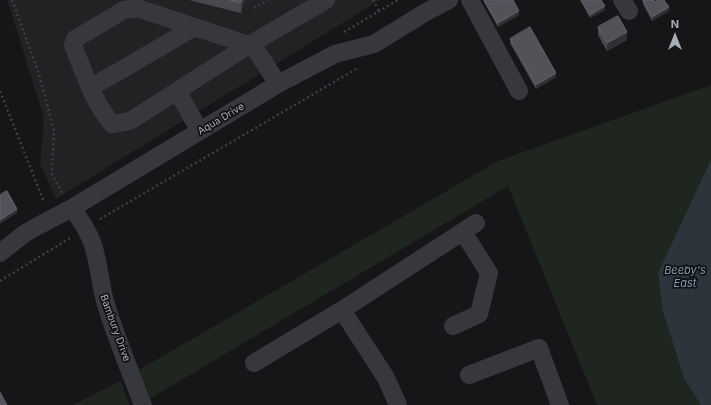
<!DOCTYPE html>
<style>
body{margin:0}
#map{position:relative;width:711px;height:405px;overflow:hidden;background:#161618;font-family:Inter,sans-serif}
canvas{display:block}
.north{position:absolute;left:655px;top:16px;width:40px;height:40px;-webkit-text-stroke:3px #111113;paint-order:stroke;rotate:0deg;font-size:11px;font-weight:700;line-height:16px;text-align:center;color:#a8adb8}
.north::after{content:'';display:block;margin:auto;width:14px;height:18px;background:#a8adb8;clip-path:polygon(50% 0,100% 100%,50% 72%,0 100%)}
</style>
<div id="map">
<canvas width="711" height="405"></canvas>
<div class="north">N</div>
</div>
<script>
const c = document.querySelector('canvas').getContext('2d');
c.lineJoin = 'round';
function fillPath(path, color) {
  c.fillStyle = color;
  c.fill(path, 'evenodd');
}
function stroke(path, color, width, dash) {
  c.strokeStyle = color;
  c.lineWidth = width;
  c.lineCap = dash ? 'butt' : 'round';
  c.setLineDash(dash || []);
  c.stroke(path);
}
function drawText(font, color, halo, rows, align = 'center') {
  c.font = font + ' Inter,sans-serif';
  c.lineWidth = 3.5;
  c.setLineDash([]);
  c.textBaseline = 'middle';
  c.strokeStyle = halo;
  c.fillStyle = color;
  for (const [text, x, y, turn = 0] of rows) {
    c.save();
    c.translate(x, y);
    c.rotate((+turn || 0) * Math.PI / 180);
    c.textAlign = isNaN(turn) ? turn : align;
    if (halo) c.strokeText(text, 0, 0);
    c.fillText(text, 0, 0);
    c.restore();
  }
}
const built = new Path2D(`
 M7,0H380L56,199L40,164L44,118Z`);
const green = new Path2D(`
 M711,85V405H597L508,186L151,398L139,370L498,161Z
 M121,381L129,405H73Z`);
const water = new Path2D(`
 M711,160V405H701L684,378L663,311L658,273Z`);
const path = new Path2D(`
 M12,0L39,74L54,131L52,174L62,193
 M373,0L379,11
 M254,8L268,0
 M344,32L398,0
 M0,91L44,202
 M100,219L358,68
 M0,281L70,238`);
const minor = new Path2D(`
 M470,0L519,91
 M622,0L629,11
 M278,84L258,53L249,45L137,8L124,10L75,39L73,45C84,73 93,101 112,124L130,121L249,45L326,0
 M90,88L195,27
 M177,91L200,131
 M72,208C80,219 89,232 93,245C100,267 100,289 108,311C118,342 131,374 143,405
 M0,253L24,234L36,227L72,208L278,84L335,54L374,44L426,12L449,0
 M342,310L476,223
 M453,326L479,314L489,273L463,232
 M254,363L342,310L386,378L398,405
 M469,375L539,348L560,405`);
const wall = new Path2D(`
 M189,0H245L241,13Z
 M484,0H513L519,15L498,27L484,2Z
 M580,0H601L605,10L590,18Z
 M643,0L655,2L669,11L652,21L643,4Z
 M598,27L627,40L607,51L598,35Z
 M510,39L556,77L536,89L510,43Z`);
const shadedWall = new Path2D(`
 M242,0H245L241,13V3Z
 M605,6V10L590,18V15Z
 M669,7V11L652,21V17Z
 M519,11V15L498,27V23Z
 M627,32V40L607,51V43Z
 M556,73V77L536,89V85Z
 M17,209V213L0,224V220Z`);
const building = new Path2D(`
 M230,0H242L241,3Z
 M484,0H513L519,11L498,23Z
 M582,0H601L605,6L590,15Z
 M643,0H654L655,2L658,0H664L669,7L652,17Z
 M618,16L627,32L607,43L598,27Z
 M530,27L556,73L536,85L510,39Z
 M7,191L17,209L0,220V195Z
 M0,392L7,405H0Z`);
const streetNames = [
 ["Aqua Drive",221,119,-31],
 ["Bambury Drive",115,328,70]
];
const waterNames = [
 ["Beeby's",685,271],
 ["East",685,284]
];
fillPath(built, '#222225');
fillPath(green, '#1e261f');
fillPath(water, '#2c353c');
stroke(path, '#3d3f44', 2.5, [2, 3]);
stroke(minor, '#37383d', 18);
fillPath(wall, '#47494d');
fillPath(shadedWall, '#2f3033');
fillPath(building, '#525359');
stroke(building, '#5f6168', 1);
drawText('10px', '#a8adb8', '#111113', streetNames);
drawText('italic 11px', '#7f9bb3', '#111113', waterNames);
</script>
